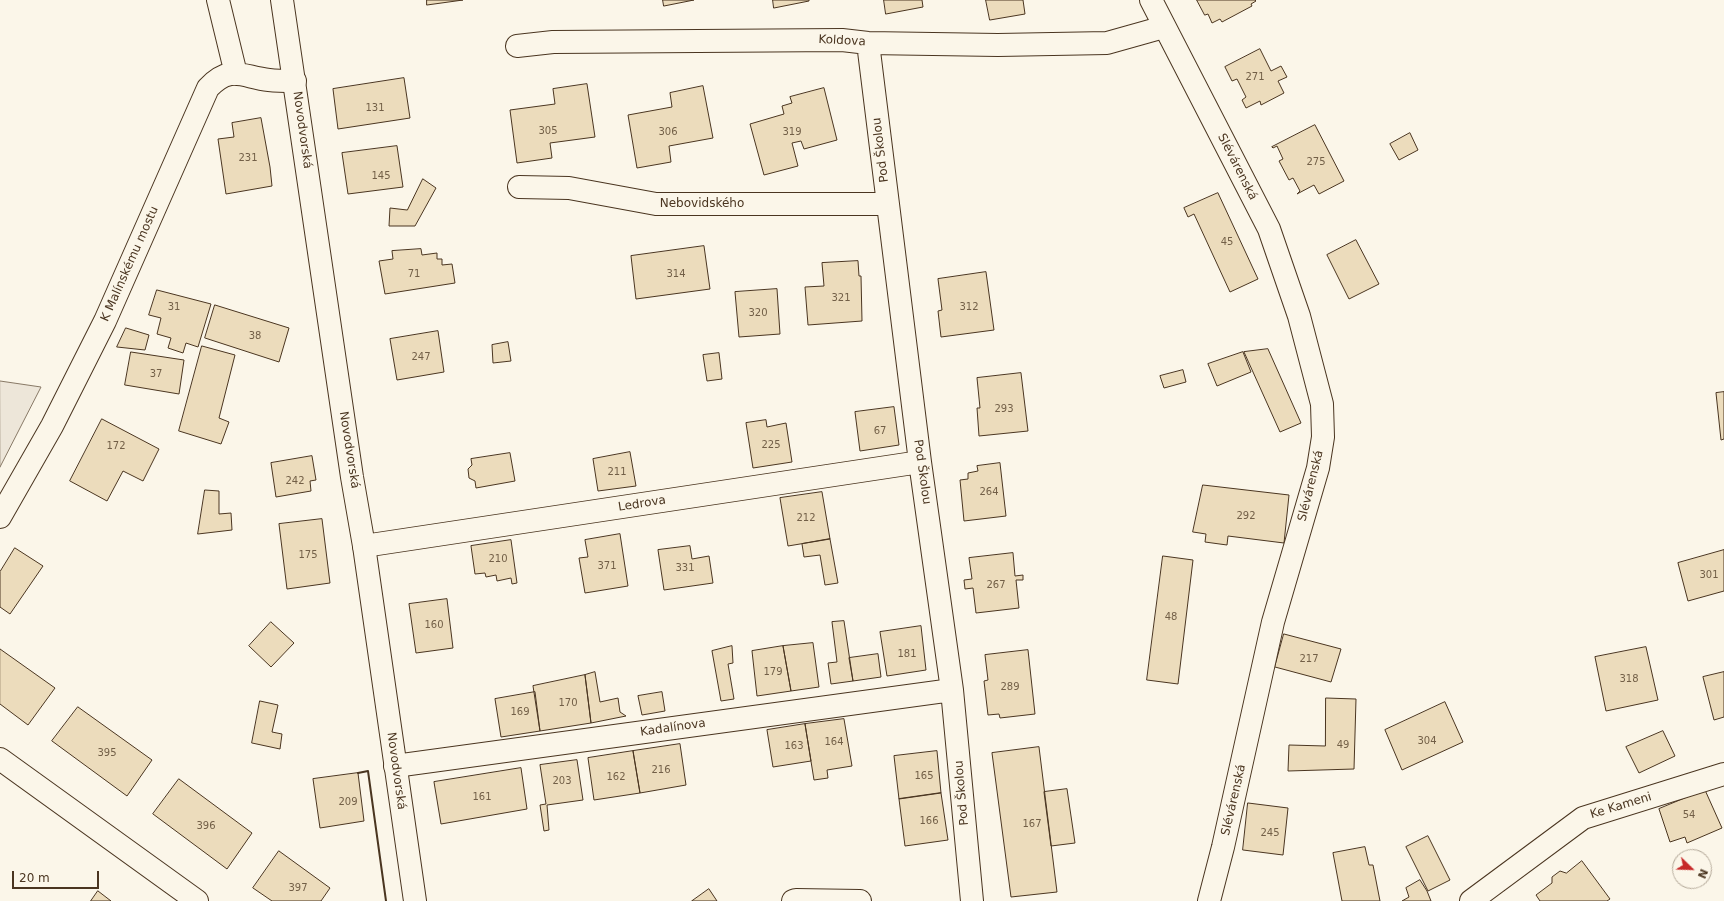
<!DOCTYPE html>
<meta charset="utf-8">
<style>
body{margin:0}
#map{position:relative;width:1724px;height:901px;overflow:hidden;background:#fbf6e9;font-family:"DejaVu Sans",sans-serif}
canvas{display:block}
.north{position:absolute;left:1672px;top:849px;width:40px;height:40px;box-sizing:border-box;background:#fbf6e9;border:1px solid #b4a999;border-radius:50%;rotate:113deg;font-size:11px;font-weight:700;line-height:16px;text-align:center;color:#4a3520}
.north::after{content:'';display:block;margin:auto;width:14px;height:18px;background:#c62828;clip-path:polygon(50% 0,100% 100%,50% 72%,0 100%)}
.scale{position:absolute;left:12px;top:871px;width:87px;height:18px;box-sizing:border-box;border:2px solid #4a3520;border-top:0;padding-left:5px;font-size:12px;line-height:14px;white-space:nowrap;color:#4a3520;-webkit-text-stroke:3px #fbf6e9;paint-order:stroke}
</style>
<div id="map">
<canvas width="1724" height="901"></canvas>
<div class="north">N</div>
<div class="scale">20 m</div>
</div>
<script>
const c = document.querySelector('canvas').getContext('2d');
c.lineJoin = 'round';
function fillPath(path, color) {
  c.fillStyle = color;
  c.fill(path, 'evenodd');
}
function stroke(path, color, width, dash) {
  c.strokeStyle = color;
  c.lineWidth = width;
  c.lineCap = dash ? 'butt' : 'round';
  c.setLineDash(dash || []);
  c.stroke(path);
}
function drawText(font, color, halo, rows, align = 'center') {
  c.font = font + ' "DejaVu Sans",sans-serif';
  c.lineWidth = 3;
  c.setLineDash([]);
  c.textBaseline = 'middle';
  c.strokeStyle = halo;
  c.fillStyle = color;
  for (const [text, x, y, turn = 0] of rows) {
    c.save();
    c.translate(x, y);
    c.rotate((+turn || 0) * Math.PI / 180);
    c.textAlign = isNaN(turn) ? turn : align;
    if (halo) c.strokeText(text, 0, 0);
    c.fillText(text, 0, 0);
    c.restore();
  }
}
const green = new Path2D(`
 M0,381L41,387L0,467Z`);
const building = new Path2D(`
 M427,0H463L427,5Z
 M663,0H694L664,6Z
 M773,0H809V1L774,8Z
 M884,0H922L923,7L886,14Z
 M986,0H1023L1025,14L990,20Z
 M1197,0H1255L1256,1L1251,4L1252,6L1222,22L1220,19L1212,23L1208,14L1205,15Z
 M1260,49L1271,71L1281,66L1287,77L1278,81L1284,93L1261,105L1260,101L1246,108L1242,100L1246,97L1237,79L1232,81L1225,67Z
 M404,78L410,118L338,129L333,89Z
 M587,84L595,137L550,143L552,158L517,163L510,110L555,104L553,89Z
 M703,86L713,138L669,146L671,162L637,168L628,115L672,107L670,93Z
 M824,88L837,140L804,149L801,141L792,143L798,166L764,175L750,124L784,114L782,106L792,103L790,97Z
 M261,118L270,167L272,186L226,194L218,139L234,137L232,123Z
 M1315,125L1344,181L1319,194L1314,185L1297,194L1300,191L1293,178L1289,180L1279,161L1283,159L1277,146L1273,148L1272,147Z
 M1410,133L1418,150L1399,160L1390,144Z
 M397,146L403,187L348,194L342,153Z
 M423,179L436,188L415,226H389L390,208L407,210Z
 M1218,193L1258,279L1230,292L1194,214L1188,217L1184,208Z
 M1356,240L1379,284L1349,299L1327,255Z
 M704,246L710,289L636,299L631,256Z
 M421,249L422,255L437,253V259H442V265L452,264L455,283L385,294L379,261L393,259L392,251Z
 M858,261L859,276H861L862,321L808,325L805,287L824,286L822,263Z
 M986,272L994,330L941,337L938,311L942,310L938,279Z
 M777,289L780,334L739,337L735,292Z
 M157,290L211,304L198,347L186,343L183,353L168,348L171,338L157,334L161,318L149,315Z
 M215,305L289,328L279,362L205,338Z
 M126,328L149,335L145,350L117,347Z
 M438,331L444,372L397,380L390,339Z
 M508,342L511,361L493,363L492,345Z
 M202,346L235,355L219,418L229,422L221,444L179,431Z
 M1268,349L1301,423L1280,432L1244,352Z
 M131,352L184,360L179,394L125,385Z
 M1243,352L1251,372L1217,386L1208,364Z
 M719,353L722,379L707,381L703,355Z
 M1183,370L1186,382L1164,388L1160,376Z
 M1021,373L1028,431L979,436L977,408H980L977,378Z
 M1724,392V439L1721,440L1716,393Z
 M894,407L899,445L860,451L855,412Z
 M102,419L159,449L143,481L123,471L107,501L70,481Z
 M766,420L767,427L786,423L792,462L753,468L746,423Z
 M630,452L636,486L598,491L593,459Z
 M510,453L515,481L476,488L475,481L469,478L468,469L472,465L471,459Z
 M312,456L316,480L310,481L311,491L276,497L271,463Z
 M1000,463L1006,516L964,521L960,480L968,479V473L978,471L977,466Z
 M1203,485L1289,495L1284,543L1228,536L1227,545L1205,542L1206,534L1193,532Z
 M205,490L219,491V514L231,513L232,530L198,534Z
 M822,492L830,539L788,546L780,498Z
 M322,519L330,583L287,589L279,524Z
 M620,534L628,586L585,593L579,558L588,557L585,540Z
 M830,539L838,583L825,585L820,555L804,557L802,544Z
 M511,540L517,583L512,584L511,578L497,581L496,575L486,577L485,573L475,574L471,546Z
 M690,546L692,559L709,556L713,583L664,590L658,550Z
 M15,548L43,566L10,614L0,607V572Z
 M1724,550V591L1688,601L1678,563Z
 M1013,553L1015,576L1023,575V580H1016L1019,608L976,613L973,588L965,589L964,580L972,579L969,558Z
 M1163,556L1193,560L1178,684L1147,680Z
 M447,599L453,648L416,653L409,604Z
 M844,621L853,681L831,684L828,663L837,662L832,622Z
 M271,622L294,643L271,667L249,646Z
 M921,626L926,670L887,676L880,632Z
 M1284,634L1341,649L1331,682L1275,667Z
 M813,643L819,687L791,691L783,646Z
 M732,646L733,663L728,664L734,699L721,701L712,651Z
 M783,646L791,691L757,696L752,651Z
 M1646,647L1658,700L1606,711L1595,657Z
 M0,649L55,688L28,725L0,704Z
 M1028,650L1035,714L1000,718L999,714L988,715L984,681L988,680L985,655Z
 M878,654L881,677L853,681L849,658Z
 M595,672L600,702L618,698L620,712L626,716L591,723L585,675Z
 M1724,672V717L1714,720L1703,677Z
 M585,675L591,723L540,731L533,686Z
 M535,692L540,731L501,737L495,699Z
 M662,692L665,711L642,715L638,696Z
 M1326,698L1356,699L1354,769L1288,771L1289,745L1325,746Z
 M260,701L278,705L272,732L282,734L280,749L252,743Z
 M1445,702L1463,742L1402,770L1385,730Z
 M78,707L152,760L127,796L52,741Z
 M844,719L852,766L827,770L828,778L814,780L805,724Z
 M805,724L811,761L773,767L767,730Z
 M1663,731L1675,756L1639,773L1626,747Z
 M680,744L686,785L640,793L633,751Z
 M1039,747L1057,892L1011,897L992,753Z
 M633,751L640,793L594,800L588,758Z
 M937,751L941,793L899,799L894,756Z
 M577,760L583,800L547,805L549,830L544,831L540,805L546,804L540,765Z
 M521,768L527,809L441,824L434,782Z
 M358,773L364,821L320,828L313,779Z
 M179,779L252,833L227,869L153,814Z
 M1067,789L1075,843L1051,846L1044,792Z
 M1705,790L1722,828L1687,843L1685,837L1670,842L1659,809Z
 M941,793L948,840L905,846L899,799Z
 M1248,803L1288,808L1283,855L1243,850Z
 M1428,836L1450,880L1428,891L1406,847Z
 M1365,847L1369,865H1373L1380,901H1342L1333,853Z
 M279,851L330,888L321,901H272L253,888Z
 M1582,861L1610,899L1607,901H1540L1536,895L1552,883V877L1560,871L1566,873Z
 M1420,880L1427,891L1431,901H1402L1409,897L1406,888Z
 M709,889L717,901H692Z
 M98,891L111,901H91Z`);
const street = new Path2D(`
 M218,0L236,74
 M1151,0L1269,229L1299,316L1322,404L1323,437L1318,468L1273,622L1223,847L1209,901
 M868,43L920,462L952,690L972,901
 M517,46L553,42L842,40L868,43L998,45L1107,43L1164,27
 M519,187L569,188L656,204H887
 M0,517L52,426L105,321L208,88C231,64 242,77 269,80C277,81 286,81 295,81
 M364,546L920,462
 M0,759L197,901
 M395,766L952,690
 M793,901L796,900L860,901
 M1471,901L1583,818L1724,774`);
const primary = new Path2D(`
 M282,0L352,477L364,546L415,901`);
const wall = new Path2D(`
 M358,773L368,771L386,901`);
const numberNames = [
 ["271",1255,77],
 ["131",375,108],
 ["305",548,131],
 ["306",668,132],
 ["319",792,132],
 ["231",248,158],
 ["275",1316,162],
 ["145",381,176],
 ["45",1227,242],
 ["71",414,274],
 ["314",676,274],
 ["321",841,298],
 ["31",174,307],
 ["312",969,307],
 ["320",758,313],
 ["38",255,336],
 ["247",421,357],
 ["37",156,374],
 ["293",1004,409],
 ["67",880,431],
 ["225",771,445],
 ["172",116,446],
 ["211",617,472],
 ["242",295,481],
 ["264",989,492],
 ["292",1246,516],
 ["212",806,518],
 ["175",308,555],
 ["210",498,559],
 ["371",607,566],
 ["331",685,568],
 ["301",1709,575],
 ["267",996,585],
 ["48",1171,617],
 ["160",434,625],
 ["181",907,654],
 ["217",1309,659],
 ["179",773,672],
 ["318",1629,679],
 ["289",1010,687],
 ["170",568,703],
 ["169",520,712],
 ["304",1427,741],
 ["164",834,742],
 ["49",1343,745],
 ["163",794,746],
 ["395",107,753],
 ["216",661,770],
 ["165",924,776],
 ["162",616,777],
 ["203",562,781],
 ["161",482,797],
 ["209",348,802],
 ["54",1689,815],
 ["166",929,821],
 ["167",1032,824],
 ["396",206,826],
 ["245",1270,833],
 ["397",298,888]
];
const streetNames = [
 ["Koldova",842,41,3],
 ["Novodvorská",302,130,82],
 ["Pod Školou",881,150,-97],
 ["Slévárenská",1237,167,63],
 ["Nebovidského",702,204],
 ["K Malínskému mostu",130,264,-66],
 ["Novodvorská",349,450,81],
 ["Pod Školou",922,472,82],
 ["Slévárenská",1311,486,-76],
 ["Ledrova",642,504,-9],
 ["Kadalínova",673,728,-8],
 ["Novodvorská",396,771,82],
 ["Pod Školou",962,793,-95],
 ["Slévárenská",1234,800,-77],
 ["Ke Kameni",1621,806,-17]
];
fillPath(green, '#ede6d9');
stroke(green, '#887966', 1);
fillPath(building, '#ecdcbc');
stroke(building, '#4a3520', 1);
stroke(street, '#4a3520', 24);
stroke(primary, '#4a3520', 24);
stroke(street, '#fbf6e9', 22);
stroke(primary, '#fbf6e9', 22);
stroke(wall, '#4a3520', 2);
drawText('10px', '#725f47', null, numberNames);
drawText('12px', '#4a3520', '#fbf6e9', streetNames);
</script>
